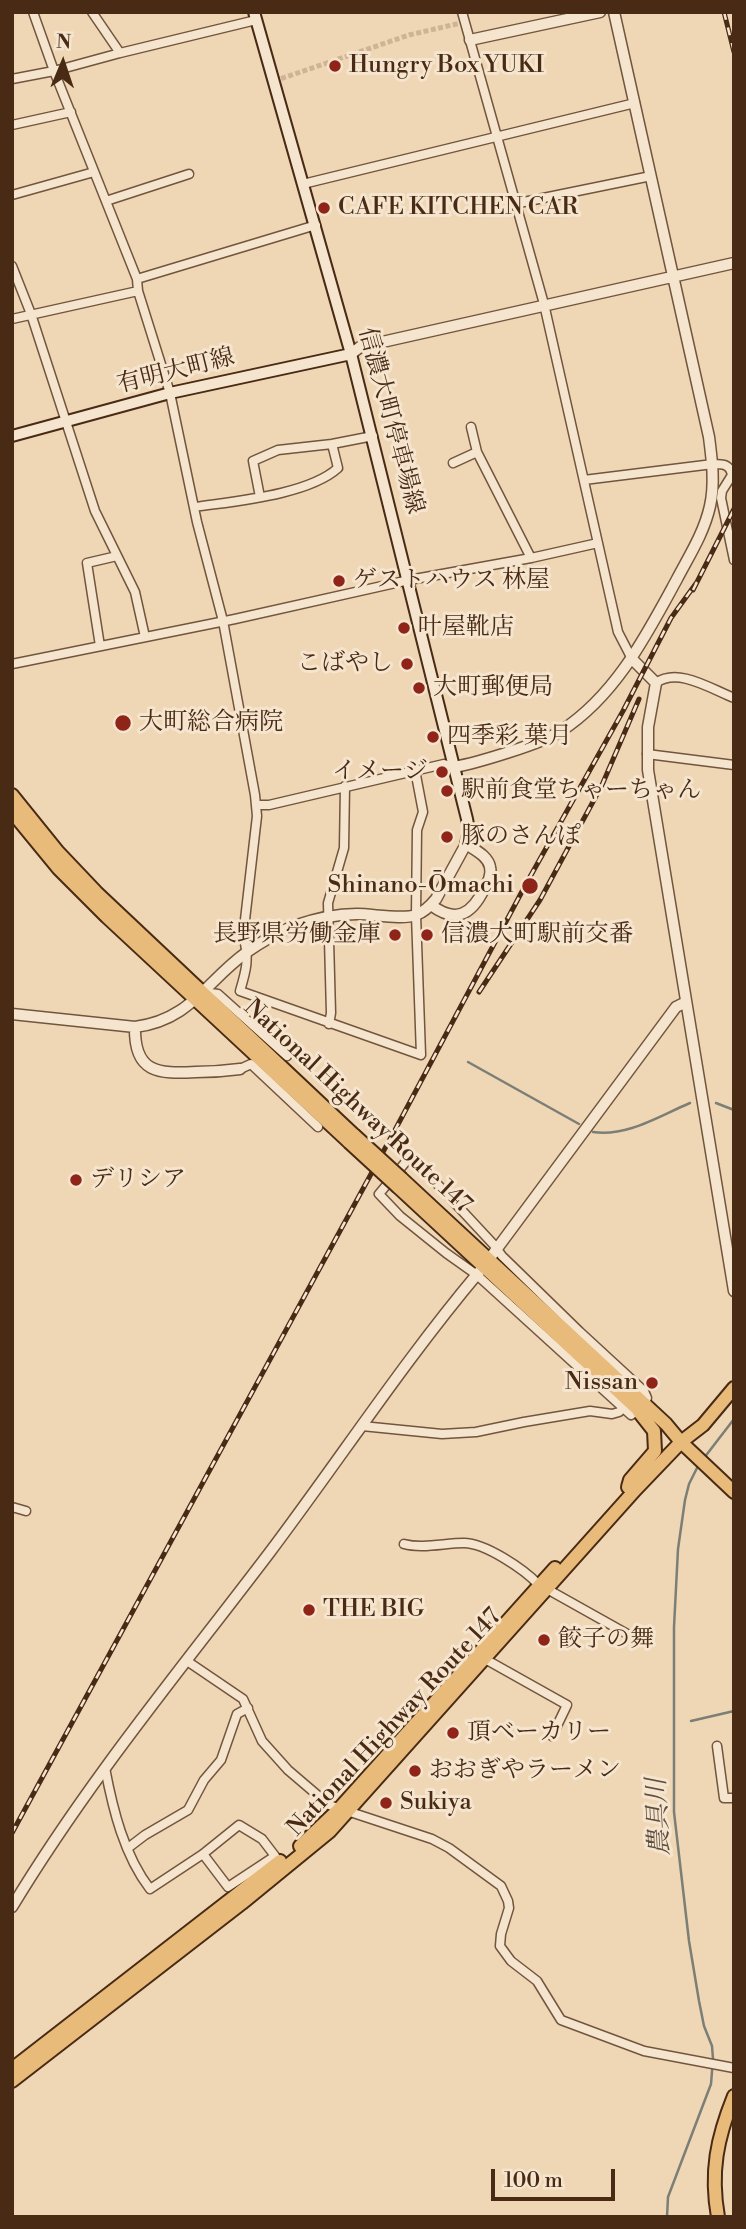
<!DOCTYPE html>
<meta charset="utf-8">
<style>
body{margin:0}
#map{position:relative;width:746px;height:2229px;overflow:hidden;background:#efd6b4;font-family:"Libre Bodoni",serif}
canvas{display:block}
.frame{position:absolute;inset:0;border:14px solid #482a15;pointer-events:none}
.north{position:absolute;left:28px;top:28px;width:70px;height:70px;-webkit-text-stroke:5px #f5e4ce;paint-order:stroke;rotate:2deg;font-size:19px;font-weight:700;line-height:28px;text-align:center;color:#482a15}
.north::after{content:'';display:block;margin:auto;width:24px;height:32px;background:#482a15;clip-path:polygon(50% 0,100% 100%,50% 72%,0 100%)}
.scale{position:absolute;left:491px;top:2169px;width:124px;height:32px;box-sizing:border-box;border:4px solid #482a15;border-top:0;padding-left:9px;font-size:21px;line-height:24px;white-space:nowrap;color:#482a15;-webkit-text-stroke:5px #f5e4ce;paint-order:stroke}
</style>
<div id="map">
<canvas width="746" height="2229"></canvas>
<div class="frame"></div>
<div class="north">N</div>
<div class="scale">100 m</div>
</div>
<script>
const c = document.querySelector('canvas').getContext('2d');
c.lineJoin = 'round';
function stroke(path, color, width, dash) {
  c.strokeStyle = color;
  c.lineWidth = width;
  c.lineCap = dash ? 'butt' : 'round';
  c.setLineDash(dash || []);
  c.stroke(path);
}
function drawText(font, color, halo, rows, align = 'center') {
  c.font = font + ' "Libre Bodoni","Noto Serif JP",serif';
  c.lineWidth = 6;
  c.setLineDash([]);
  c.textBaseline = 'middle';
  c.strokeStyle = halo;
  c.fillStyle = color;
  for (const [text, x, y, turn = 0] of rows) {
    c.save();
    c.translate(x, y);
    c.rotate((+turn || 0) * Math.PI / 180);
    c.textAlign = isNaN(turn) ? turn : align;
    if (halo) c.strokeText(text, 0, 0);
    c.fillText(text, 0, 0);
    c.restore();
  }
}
const stream = new Path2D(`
 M468,1062L579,1124
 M716,1103L734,1110
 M593,1132C627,1137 659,1116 690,1103
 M704,1458L734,1419
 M691,1721L734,1711
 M667,2217L668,2197L711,2084L713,2059L712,2046L704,2026L699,2001L689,1941L674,1812V1627L678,1549L685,1500L689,1484L698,1466`);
const pedestrianTunnel = new Path2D(`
 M274,81L409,35L465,22`);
const minor = new Path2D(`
 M92,12L120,53
 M462,12L544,304L618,632L632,659
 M12,79L54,71L120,53L256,20
 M12,125L71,112
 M303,184L635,103
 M12,195L94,172
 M106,201L189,174
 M514,204L651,176
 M12,266L31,314L95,511L135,592L145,637
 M137,279L316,225
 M138,291L170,393L197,522L223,621L255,795L257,816L243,937C250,957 246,971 240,991L421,1055L416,915L417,830L423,812L415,770
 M12,319L138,291L137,279L54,71L33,12
 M471,427L477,452L531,558
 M453,463L477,452
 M584,480L713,464C723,464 730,464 732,475L722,491L721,498L734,560
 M260,497L253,461L278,450L332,444L373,436
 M195,507C235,501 308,495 338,468L332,444
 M100,646L87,563L117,556
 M12,664L235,619L409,580L531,558L598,543
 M656,683C678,667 711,689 734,698
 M647,754L734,765
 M256,805H269L444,764L454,767
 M203,992L218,994L287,1056
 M329,1024L331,1013L328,903L344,848L345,786
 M240,1069L251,1064L318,1127
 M638,1410L631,1415L477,1275L446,1253L400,1216L379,1194L409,1158L414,1159L494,1245L502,1256L580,1332L644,1391L647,1398L644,1404
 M362,1426L442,1434L476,1432L524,1422L590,1411L612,1414L619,1412L624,1407
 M12,1507L26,1511
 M404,1544C422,1549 445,1543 464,1543C485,1543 524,1569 539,1585
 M547,1589L638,1640
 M485,1659L567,1705L552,1736
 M187,1661L243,1699L262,1741L288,1770L329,1805L432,1839L449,1848L501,1886L508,1901L509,1908L501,1934L500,1946L511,1961L537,1981L561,2020L644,2051L734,2068
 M717,1746L724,1798H734
 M105,1768C113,1810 124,1855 150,1889L203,1854L239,1825L262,1839L275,1856L228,1887L203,1854
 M128,1848L145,1835L188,1810L204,1780L221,1760L237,1714L248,1708`);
const tertiary = new Path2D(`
 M470,40L600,12
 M351,354L360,347L734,263
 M632,659L656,683L648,727V770L734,1291
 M454,767C477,763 543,743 561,731C616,695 646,636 677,579C689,556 704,533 710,506C715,484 712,460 709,437L614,12
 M12,1014L135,1027C191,1020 206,981 247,952C261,942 279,932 294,926C314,919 336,914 357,914C373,914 402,920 416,915C424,912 431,905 436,899L466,844C475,850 488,856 490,867C492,875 488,882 484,889C472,914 456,924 431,905
 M135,1027C134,1073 158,1074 196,1072C211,1072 225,1071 240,1069
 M493,1254L676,1007L686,1002
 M12,1907C88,1781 182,1668 270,1552C340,1459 404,1361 479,1272`);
const secondary = new Path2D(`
 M254,12L351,354L467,819L469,830L466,844
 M12,436L170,393L351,354`);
const primary = new Path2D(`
 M734,1388L703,1425L681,1442L734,1492
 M718,2217C710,2172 717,2138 734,2096`);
const trunk = new Path2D(`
 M12,795L58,852L96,892L354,1135
 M12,812L58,868L107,917L349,1142
 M402,1179L666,1424L681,1442
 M398,1187L647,1418
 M628,1487L630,1480L655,1451L654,1431L639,1412
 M300,1846L338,1810L555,1568
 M12,2069L280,1861
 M12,2081L242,1903L330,1831L636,1489L681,1442`);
const rail = new Path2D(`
 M724,12L734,52
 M693,590L734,509
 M479,992L540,900L602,785L639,699
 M12,1833L395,1130L526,884L623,711L671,618L697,582`);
const trunkBridge = new Path2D(`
 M354,1135L402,1179
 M349,1142L398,1187`);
const markers = [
 [335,66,7,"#8f2418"],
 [324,208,7,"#8f2418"],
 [339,581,7,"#8f2418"],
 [404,628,7,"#8f2418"],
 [407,664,7,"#8f2418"],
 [419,688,7,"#8f2418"],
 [123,723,9,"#8f2418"],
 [433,737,7,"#8f2418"],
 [442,772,7,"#8f2418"],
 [447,791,7,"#8f2418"],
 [447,837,7,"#8f2418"],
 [530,886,9,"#8f2418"],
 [395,935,7,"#8f2418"],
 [427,935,7,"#8f2418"],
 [76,1180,7,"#8f2418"],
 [652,1383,7,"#8f2418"],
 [309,1610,7,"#8f2418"],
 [544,1640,7,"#8f2418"],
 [453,1733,7,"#8f2418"],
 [415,1771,7,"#8f2418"],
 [386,1803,7,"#8f2418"]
];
const poiNames = [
 ["Hungry Box YUKI",349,66],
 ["CAFE KITCHEN CAR",338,208],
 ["ゲストハウス 林屋",353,581],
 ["叶屋靴店",418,628],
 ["こばやし",393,664,"right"],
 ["大町郵便局",433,688],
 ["大町総合病院",139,723],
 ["四季彩 葉月",447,737],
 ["イメージ",428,772,"right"],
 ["駅前食堂ちゃーちゃん",461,791],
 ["豚のさんぽ",461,837],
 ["Shinano-Ōmachi",514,886,"right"],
 ["長野県労働金庫",381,935,"right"],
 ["信濃大町駅前交番",441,935],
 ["デリシア",90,1180],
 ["Nissan",638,1383,"right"],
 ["THE BIG",323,1610],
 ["餃子の舞",558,1640],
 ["頂ベーカリー",467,1733],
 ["おおぎやラーメン",429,1771],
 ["Sukiya",400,1803]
];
const streetNames = [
 ["有明大町線",176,372,-14],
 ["信濃大町停車場線",390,421,75],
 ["National Highway Route 147",357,1107,43],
 ["National Highway Route 147",395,1723,-47]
];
const waterNames = [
 ["農具川",660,1817,-93]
];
stroke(stream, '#7b7f76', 2.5);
stroke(pedestrianTunnel, '#ceb494', 5, [5, 2.5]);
stroke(minor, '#72553d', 11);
stroke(tertiary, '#72553d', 13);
stroke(secondary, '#482a15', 14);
stroke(primary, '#482a15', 16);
stroke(trunk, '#482a15', 16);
stroke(minor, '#f5e4ce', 8);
stroke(tertiary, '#f5e4ce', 10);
stroke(secondary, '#f5e4ce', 10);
stroke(primary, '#e8bb7a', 12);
stroke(trunk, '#e8bb7a', 12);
stroke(rail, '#482a15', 5);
stroke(rail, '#f5e4ce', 2.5, [8]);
stroke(trunkBridge, '#482a15', 16, []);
stroke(trunkBridge, '#e8bb7a', 12);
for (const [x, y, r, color] of markers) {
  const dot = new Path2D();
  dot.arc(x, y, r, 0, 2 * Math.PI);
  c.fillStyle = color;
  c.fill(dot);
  stroke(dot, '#f5e4ce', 2.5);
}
drawText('24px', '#482a15', '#f5e4ce', poiNames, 'left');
drawText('24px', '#482a15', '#f5e4ce', streetNames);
drawText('italic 26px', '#5d4d3d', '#f5e4ce', waterNames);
</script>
